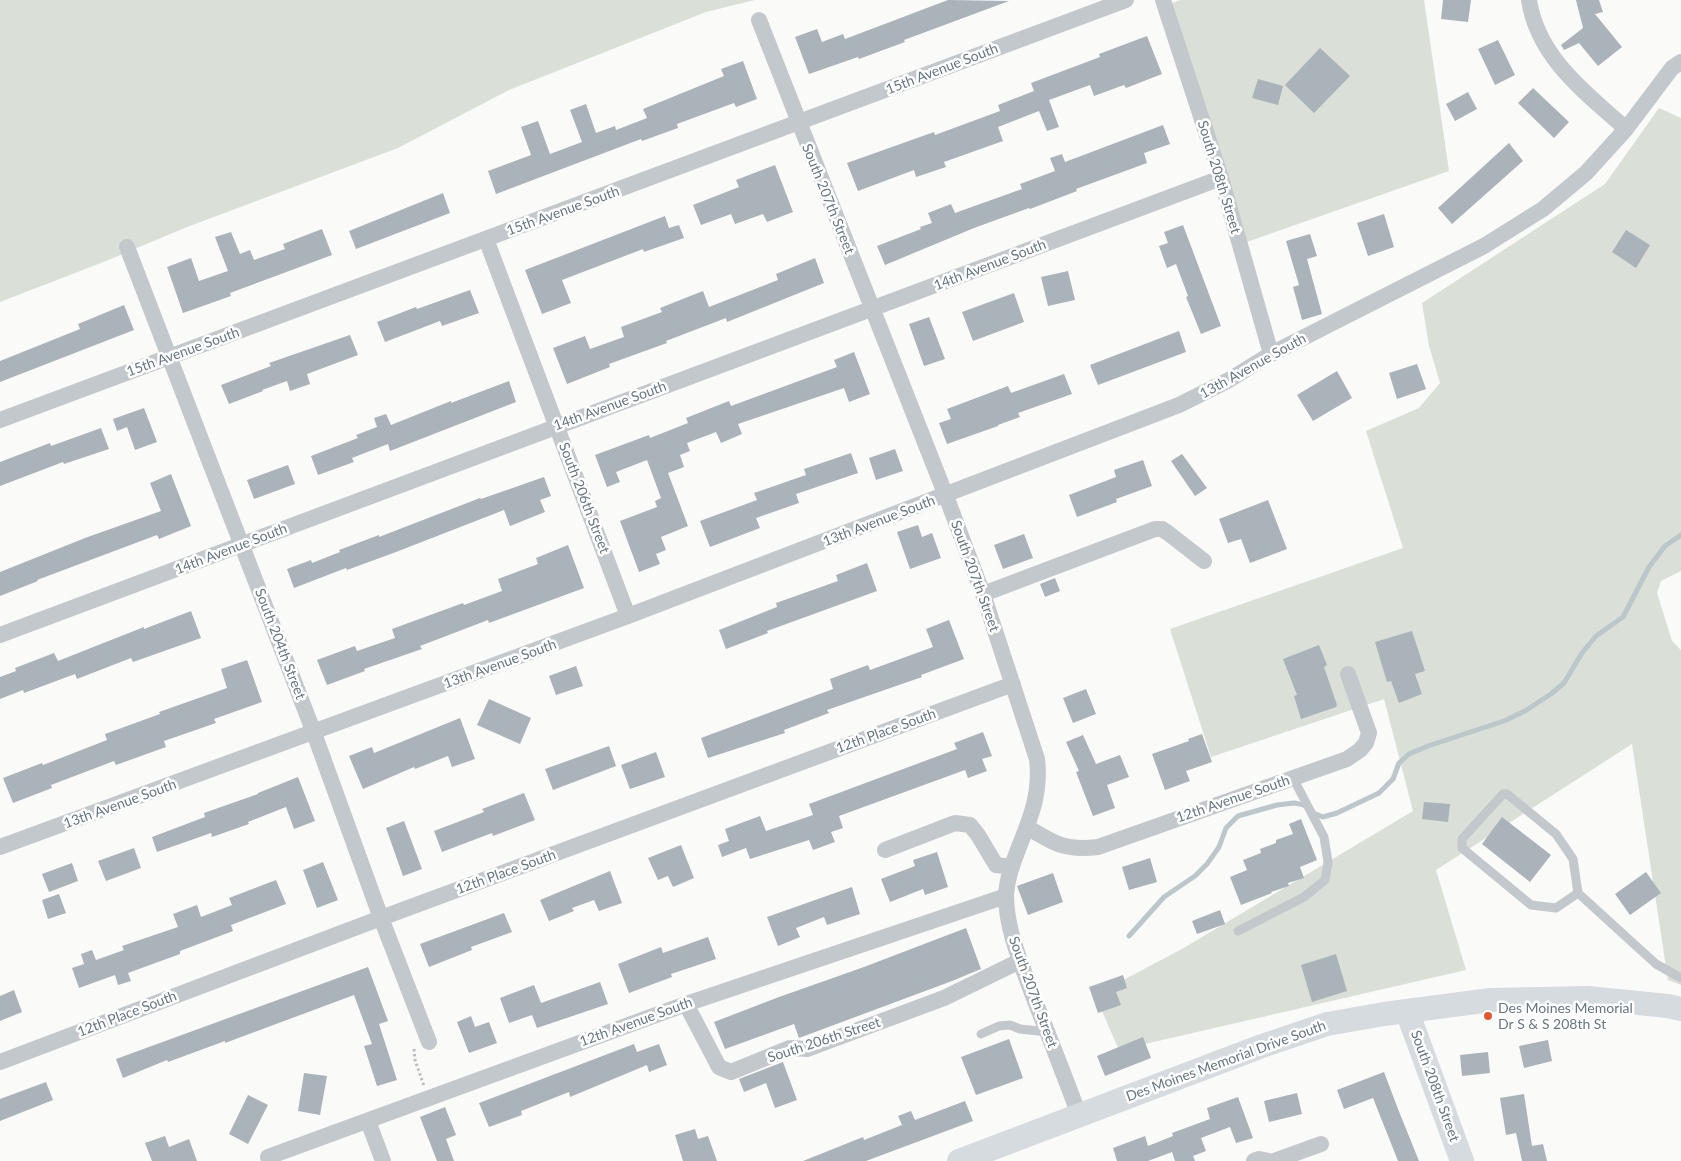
<!DOCTYPE html>
<style>
body{margin:0}
canvas{display:block;background:#fafaf8}
</style>
<canvas width="1681" height="1161"></canvas>
<script>
const c = document.querySelector('canvas').getContext('2d');
c.lineJoin = 'round';
function fillPath(path, color) {
  c.fillStyle = color;
  c.fill(path, 'evenodd');
}
function stroke(path, color, width, dash) {
  c.strokeStyle = color;
  c.lineWidth = width;
  c.lineCap = dash ? 'butt' : 'round';
  c.setLineDash(dash || []);
  c.stroke(path);
}
function drawText(font, color, halo, rows, align = 'center') {
  c.font = font + ' Lato,sans-serif';
  c.lineWidth = 5;
  c.setLineDash([]);
  c.textBaseline = 'middle';
  c.strokeStyle = halo;
  c.fillStyle = color;
  for (const [text, x, y, turn = 0] of rows) {
    c.save();
    c.translate(x, y);
    c.rotate((+turn || 0) * Math.PI / 180);
    c.textAlign = isNaN(turn) ? turn : align;
    if (halo) c.strokeText(text, 0, 0);
    c.fillText(text, 0, 0);
    c.restore();
  }
}
const green = new Path2D(`
 M0,0H755L706,12L509,90L398,148L187,227L106,261L0,302Z
 M1180,0H1424L1449,171L1241,244L1165,6Z
 M1659,108L1681,118V571L1661,581L1657,593L1672,641L1681,650V985L1668,980L1632,744L1436,870L1466,970L1119,1050L1095,995L1182,949L1413,811L1384,699L1211,757L1170,629L1403,548L1366,431L1419,408L1440,383L1429,346L1422,303L1605,184Z`);
const stream = new Path2D(`
 M1129,936L1164,897L1195,876L1207,864L1219,847L1226,828L1238,816L1277,805L1294,803L1304,805L1311,812L1323,817L1337,813L1379,793L1393,779L1399,763L1409,754L1428,746L1504,721L1525,711L1551,694L1564,683L1582,653L1596,636L1623,617L1649,567L1665,546L1681,535`);
const building = new Path2D(`
 M948,0L1009,1L904,40L905,42L859,59L858,57L809,74L795,37L817,29L822,42L843,34L845,39Z
 M1443,0H1471L1468,22L1441,19Z
 M1576,0H1599L1603,12L1595,14L1622,47L1598,66L1579,43L1564,50L1561,45L1583,28Z
 M1147,36L1162,74L1126,88L1124,85L1094,96L1090,85L1049,100L1059,127L1047,131L1039,111L998,127L1003,141L944,162L946,167L916,177L914,170L858,191L847,163L934,132L935,135L1000,111L998,105L1034,91L1031,83L1100,57L1099,54Z
 M1498,40L1515,75L1495,85L1478,49Z
 M1320,48L1350,76L1314,113L1285,85Z
 M743,61L757,99L736,107L734,103L677,124L678,128L642,141L641,139L496,194L488,171L531,155L521,127L538,121L550,154L582,142L570,110L586,104L596,133L615,126L616,130L647,118L643,109L724,76L721,69Z
 M1258,79L1283,86L1278,105L1252,98Z
 M1533,88L1569,122L1554,138L1518,103Z
 M1468,92L1477,109L1455,121L1446,104Z
 M1163,125L1170,144L1144,153L1147,163L1076,189L1077,191L1030,209L1029,208L974,228L885,265L877,246L921,229L920,227L932,223L928,213L951,204L955,213L1022,189L1020,184L1055,171L1050,158L1062,154L1065,162Z
 M1509,143L1523,161L1452,224L1438,208Z
 M775,165L793,212L767,222L763,214L735,224L731,214L701,225L693,205L739,187L736,180Z
 M443,193L450,213L356,249L349,231Z
 M1384,214L1394,247L1368,256L1357,223Z
 M665,216L669,228L679,225L684,238L644,252L643,249L562,280L571,303L542,314L525,270Z
 M1183,225L1221,326L1201,334L1186,297L1188,296L1176,264L1167,268L1159,246L1168,243L1164,232Z
 M322,229L332,255L230,293L231,296L183,313L167,267L191,258L199,281L228,271L215,237L231,232L240,254L250,250L254,260L285,249L283,244Z
 M1626,230L1650,245L1636,268L1612,252Z
 M1310,234L1317,256L1307,259L1322,314L1302,320L1293,287L1299,285L1286,241Z
 M815,258L824,283L727,322L726,318L666,341L667,343L609,364L610,367L567,384L553,348L585,336L590,349L624,337L621,327L662,312L660,308L703,291L709,307L778,280L776,274Z
 M1068,271L1075,300L1048,306L1041,277Z
 M470,290L479,313L442,326L440,321L385,342L377,322L416,307L417,309Z
 M1014,293L1024,322L973,341L962,312Z
 M124,305L134,330L0,382V361L80,329L78,324Z
 M929,317L945,359L924,366L909,324Z
 M1179,331L1186,352L1098,385L1090,365Z
 M350,335L358,355L307,374L310,384L290,391L287,381L262,390L263,391L229,404L221,385L271,366L269,363Z
 M854,352L870,394L849,402L844,388L738,424L742,434L721,443L716,432L687,443L690,451L680,455L684,467L668,473L688,526L661,537L666,550L656,554L660,564L639,572L620,521L657,507L655,501L661,498L647,460L616,472L620,482L607,487L595,455L649,435L650,438L688,423L686,418L729,401L731,406L837,367L834,360Z
 M1417,364L1426,389L1397,399L1389,373Z
 M1337,371L1352,398L1313,421L1297,395Z
 M1064,374L1072,394L1018,413L1020,417L998,425V426L947,444L939,423L951,419L947,409L1008,386L1011,393Z
 M509,381L516,402L390,451L388,444L352,458L354,462L318,475L311,456L358,438L356,435L377,427L374,418L386,414L391,425L451,401V403Z
 M144,408L157,442L135,450L127,427L117,431L113,419Z
 M101,428L109,449L64,464L63,462L0,486V462L50,443L51,446Z
 M895,449L903,471L876,480L869,458Z
 M851,453L858,473L796,494L799,503L756,518L760,528L710,547L700,521L757,500L754,493L806,475L804,469Z
 M1182,454L1207,488L1195,496L1171,461Z
 M1143,460L1152,486L1116,499L1117,502L1077,517L1069,495L1116,477L1114,470Z
 M288,465L295,484L254,499L247,480Z
 M171,474L191,526L159,539L157,535L37,580L38,581L0,596V572L85,538L161,511L150,483Z
 M544,477L551,496L540,500L545,512L510,526L504,510L396,552L347,570L346,568L294,588L287,569L311,560L312,563L340,552L339,550L379,535V537L480,498L481,499Z
 M1268,500L1287,549L1250,563L1241,539L1228,543L1219,519Z
 M918,525L922,537L932,533L941,558L910,569L897,532Z
 M1024,534L1033,558L1003,569L994,545Z
 M568,545L584,588L489,623L488,620L420,646L422,649L364,669L365,671L327,685L317,660L355,646L357,651L395,638L392,629L463,603L464,605L502,591L498,579L538,564L536,558Z
 M867,563L877,591L767,631L768,633L726,649L719,630L777,607L776,603L838,581L836,575Z
 M1055,578L1060,591L1045,597L1040,584Z
 M191,611L201,638L133,662L131,658L77,679L75,674L24,693L23,690L0,699V677L16,671L15,668L54,653L58,661L144,627V629Z
 M949,620L964,659L921,675L922,677L827,710L829,713L784,730L785,733L708,758L701,738L833,689L830,679L868,665L870,670L933,647L926,629Z
 M1412,631L1425,671L1415,674L1422,694L1399,703L1391,681L1387,682L1375,642Z
 M1319,645L1327,665L1324,667L1337,705L1336,707L1301,719L1294,696L1297,695L1283,659Z
 M247,660L262,702L214,719L216,723L164,741L166,747L116,765L114,761L51,785L52,788L13,803L3,778L42,763L43,765L107,740L105,734L160,714L159,712L227,688L221,669Z
 M576,666L583,686L556,695L549,676Z
 M1086,689L1096,714L1073,723L1063,698Z
 M489,699L531,718L520,744L477,725Z
 M460,718L475,759L452,767L448,756L415,769L414,767L363,789L349,756L372,747L374,753Z
 M983,732L992,756L982,759L987,771L968,778L965,770L839,816L843,828L831,832L835,842L813,850L809,840L750,859L746,848L722,857L718,845L729,841L725,829L760,816L766,831L813,815L809,804L957,749L954,743Z
 M1202,734L1212,762L1186,771L1190,781L1165,790L1152,754L1189,741L1188,739Z
 M1083,735L1096,764L1120,755L1129,777L1107,785L1115,808L1093,816L1076,772L1079,771L1066,742Z
 M609,746L616,766L553,790L545,769Z
 M656,752L665,777L630,789L621,765Z
 M298,777L315,821L294,829L286,807L248,822L249,824L212,837L211,833L157,852L152,837L205,817L204,813L258,794V793Z
 M524,793L535,820L493,836L492,833L442,852L434,831L484,812L482,809Z
 M1424,802L1450,804L1448,822L1422,819Z
 M1502,817L1551,855L1530,882L1482,844Z
 M1301,819L1317,860L1300,867L1304,878L1288,883L1289,886L1271,892L1272,893L1241,905L1230,877L1247,870L1243,860L1261,853L1260,849L1276,843V840L1293,834L1289,824Z
 M404,821L422,869L403,876L386,828Z
 M681,845L694,878L673,887L668,876L658,880L648,858Z
 M134,848L141,868L106,881L98,861Z
 M937,852L948,887L925,895L923,889L890,902L881,879L915,866L913,860Z
 M1150,858L1157,882L1129,890L1122,867Z
 M323,862L338,900L317,908L303,870Z
 M72,863L78,881L49,892L42,874Z
 M610,871L622,903L599,911L594,900L572,908L574,911L549,921L540,900Z
 M1646,872L1661,893L1630,915L1615,894Z
 M1053,873L1063,902L1028,915L1017,886Z
 M276,880L286,904L231,925L233,931L180,951V954L128,973L131,981L118,985L115,975L79,988L72,968L84,964L81,954L92,950L96,960L124,950L122,946L178,927L173,914L197,905L201,917L232,905L229,898Z
 M852,887L860,914L827,925L824,917L796,928L800,937L778,946L767,917Z
 M59,894L66,913L48,919L42,900Z
 M1220,910L1225,924L1197,934L1192,921Z
 M504,913L512,932L471,947L472,950L429,967L420,944Z
 M966,928L981,969L952,981L799,1038L794,1024L725,1049L714,1022L779,997L864,967Z
 M708,937L716,959L671,974L672,977L629,993L618,964L661,947L663,953Z
 M1336,954L1347,991L1312,1002L1301,965Z
 M368,967L388,1021L379,1024L397,1080L377,1086L364,1046L372,1044L354,995L225,1043V1041L168,1062L167,1060L123,1078L116,1059Z
 M1123,975L1127,988L1116,992L1121,1005L1098,1013L1089,987Z
 M600,982L608,1004L537,1028L532,1015L509,1023L500,998L534,985L541,1003Z
 M14,990L22,1012L0,1021V996Z
 M471,1016L475,1027L489,1022L497,1043L469,1053L457,1022Z
 M1143,1037L1151,1058L1105,1076L1097,1056Z
 M1009,1039L1023,1078L976,1095L961,1057Z
 M1548,1040L1552,1061L1524,1068L1519,1046Z
 M634,1044L637,1052L659,1044L667,1065L649,1072L647,1065L570,1097L569,1092L521,1111L522,1115L489,1127L479,1103Z
 M1488,1052L1490,1073L1462,1076L1460,1055Z
 M783,1062L797,1100L775,1108L766,1083L744,1092L739,1079Z
 M1384,1072L1398,1109L1419,1161H1398L1373,1098L1344,1109L1337,1090Z
 M304,1073L327,1076L320,1115L298,1111Z
 M46,1082L53,1100L0,1121V1099Z
 M1297,1093L1302,1114L1269,1122L1264,1101Z
 M1524,1094L1532,1146L1543,1144L1547,1161H1522L1516,1133L1506,1135L1500,1098Z
 M248,1095L268,1105L248,1144L229,1134Z
 M1238,1097L1253,1138L1236,1143L1230,1127L1201,1138L1206,1151L1193,1156L1195,1161H1175L1172,1152L1148,1161H1117L1113,1148L1145,1136L1148,1146L1173,1136L1172,1133L1210,1119L1207,1108Z
 M965,1101L973,1121L866,1161H803L863,1137L864,1140L902,1125L898,1116L911,1111L915,1120Z
 M445,1107L456,1135L446,1139L454,1161H437L420,1117Z
 M695,1129L698,1139L708,1136L717,1161H683L675,1135Z
 M165,1136L169,1147L189,1139L197,1161H152L145,1143Z`);
const path = new Path2D(`
 M414,1049L415,1060L424,1086`);
const lane = new Path2D(`
 M1578,893L1556,908L1531,905L1462,848V839L1503,794H1507L1556,834L1573,859L1578,893L1656,964L1681,978
 M1238,931L1304,897L1325,880L1328,862L1324,837L1293,778
 M981,1034L999,1026L1010,1025L1020,1029L1047,1032`);
const street = new Path2D(`
 M1163,0L1221,178L1271,354
 M1529,0C1538,58 1585,92 1626,129
 M759,20L946,496L983,594L1037,759C1041,792 1031,817 1019,847C1013,863 1007,878 1006,895C1006,931 1023,968 1035,1001C1050,1039 1065,1077 1079,1115
 M486,239L628,616
 M127,247L314,733L381,918L429,1042
 M0,420L1126,0
 M983,594L1155,529H1162L1168,533L1204,561
 M0,635L1221,178
 M1027,827C1055,844 1065,851 1098,847L1347,759L1360,750L1366,743L1369,733L1348,674
 M0,847L628,616L1179,405L1229,380L1271,354L1484,246L1543,209L1586,173L1626,129L1672,68L1681,62
 M885,850L955,823L970,825L978,835L996,865L1012,867
 M686,1004L719,1067L731,1072L790,1048L807,1049L944,998L1020,961
 M0,1062L381,918L1013,684
 M368,1121L383,1161
 M268,1157L686,1004L1006,896
 M1254,1161L1259,1159L1269,1161
 M1274,1161L1321,1144`);
const secondary = new Path2D(`
 M1407,1011L1462,1161
 M959,1161L1262,1046L1327,1024L1384,1014L1491,1000L1588,998L1668,1006L1681,1009`);
const markers = [
 [1488,1016,5,"#e4572e"]
];
const streetNames = [
 ["15th Avenue South",942,69,-21],
 ["South 208th Street",1219,177,73],
 ["South 207th Street",828,199,68],
 ["15th Avenue South",563,211,-20],
 ["14th Avenue South",990,265,-21],
 ["15th Avenue South",183,352,-20],
 ["13th Avenue South",1253,366,-29],
 ["14th Avenue South",610,406,-20],
 ["South 206th Street",584,498,69],
 ["13th Avenue South",879,521,-21],
 ["14th Avenue South",231,549,-21],
 ["South 207th Street",975,576,70],
 ["South 204th Street",280,644,69],
 ["13th Avenue South",500,664,-20],
 ["12th Place South",886,731,-20],
 ["12th Avenue South",1233,799,-19],
 ["13th Avenue South",120,804,-20],
 ["12th Place South",506,872,-20],
 ["South 207th Street",1033,992,70],
 ["12th Place South",127,1014,-21],
 ["12th Avenue South",636,1022,-20],
 ["South 206th Street",824,1040,-18],
 ["Des Moines Memorial Drive South",1226,1061,-20],
 ["South 208th Street",1435,1086,70]
];
const poiNames = [
 ["Des Moines Memorial",1498,1008],
 ["Dr S & S 208th St",1498,1024]
];
fillPath(green, '#dadfd7');
stroke(stream, '#bbc7cb', 5);
fillPath(building, '#aab3b9');
stroke(path, '#bbbfc2', 3, [2.5, 2.5]);
stroke(lane, '#c3c8cc', 9);
stroke(street, '#c3c8cc', 16);
stroke(secondary, '#d6dbdf', 24);
for (const [x, y, r, color] of markers) {
  const dot = new Path2D();
  dot.arc(x, y, r, 0, 2 * Math.PI);
  c.fillStyle = color;
  c.fill(dot);
  stroke(dot, '#fff', 2);
}
drawText('14px', '#657683', '#fff', streetNames);
drawText('14px', '#657683', '#fff', poiNames, 'left');
</script>
